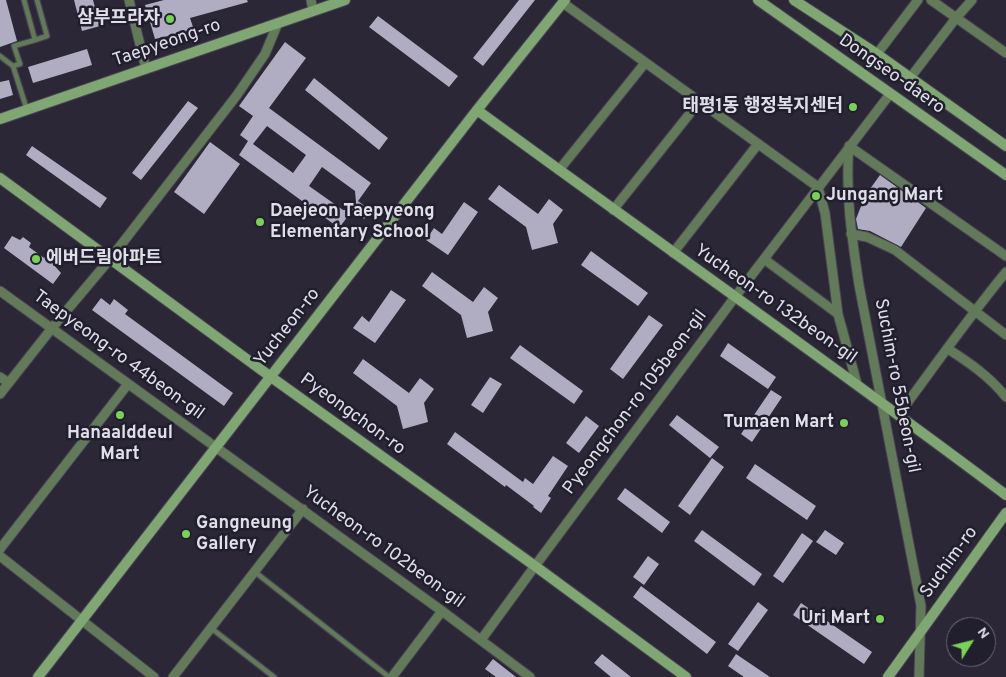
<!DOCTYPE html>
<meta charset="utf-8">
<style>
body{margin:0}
#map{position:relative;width:1006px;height:677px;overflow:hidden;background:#2b2737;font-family:Overpass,sans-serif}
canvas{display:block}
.north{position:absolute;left:946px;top:617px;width:50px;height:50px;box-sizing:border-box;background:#211e2d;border:1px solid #6d6b78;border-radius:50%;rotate:54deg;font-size:14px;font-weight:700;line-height:20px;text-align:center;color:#e0dee9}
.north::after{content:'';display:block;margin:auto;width:18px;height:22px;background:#7ad157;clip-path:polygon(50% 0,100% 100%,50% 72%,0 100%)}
</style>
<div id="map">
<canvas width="1006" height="677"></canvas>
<div class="north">N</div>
</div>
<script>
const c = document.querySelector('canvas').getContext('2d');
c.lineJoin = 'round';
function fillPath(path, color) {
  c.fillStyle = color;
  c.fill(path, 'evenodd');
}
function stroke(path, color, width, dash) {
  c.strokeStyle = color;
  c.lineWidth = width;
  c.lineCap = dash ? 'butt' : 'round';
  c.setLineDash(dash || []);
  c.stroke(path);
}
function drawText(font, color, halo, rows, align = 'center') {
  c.font = font + ' Overpass,"Noto Sans KR",sans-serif';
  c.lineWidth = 5;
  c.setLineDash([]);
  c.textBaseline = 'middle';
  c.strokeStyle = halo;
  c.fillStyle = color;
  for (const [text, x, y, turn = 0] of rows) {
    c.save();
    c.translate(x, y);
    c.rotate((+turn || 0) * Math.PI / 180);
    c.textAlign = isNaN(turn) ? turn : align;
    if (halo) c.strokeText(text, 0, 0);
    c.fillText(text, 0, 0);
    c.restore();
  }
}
const building = new Path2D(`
 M0,0H6L17,41L0,47Z
 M74,0H93L100,26L82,31Z
 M164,0H247L248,2L190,18L194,30L155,39L145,5Z
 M519,0H535L483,66L473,58Z
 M378,16L458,76L449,87L369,27Z
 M285,42L306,58L269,108L371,183L358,201L371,211L364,219L357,214L348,216L339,228L239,155L248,141L240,135L253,116L239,106ZM267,126L306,155L293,173L253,144ZM322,167L355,191L356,202L350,210H343L309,186Z
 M87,49L92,65L33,83L28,67Z
 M314,78L388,138L379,150L305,90Z
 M9,80L13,95L0,99V82Z
 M188,101L198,108L141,180L132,173Z
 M210,142L240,164L204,214L174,192Z
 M32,146L107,198L100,208L26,155Z
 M880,175L926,208L901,247L870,231L858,229L856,219L865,196Z
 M499,185L538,214L549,199L563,210L553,224L558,243L532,250L526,227L488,199Z
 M464,202L478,212L448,255L426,240L434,228L442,234Z
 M12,236L20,240L23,237L31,243L29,247L44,258L46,254L56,261L53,264L61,273L53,284L4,248Z
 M591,251L648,293L638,306L581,265Z
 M432,272L473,302L484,287L498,298L488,312L493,331L467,338L461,315L422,286Z
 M391,290L406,300L375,343L353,328L362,316L369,322Z
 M101,298L110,305L114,299L128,310L125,314L233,393L224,406L92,310Z
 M649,315L663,325L623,379L610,369Z
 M728,343L776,377L768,389L720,356Z
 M520,345L583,391L574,404L510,358Z
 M363,359L409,393L420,378L434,389L424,403L428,422L403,429L397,406L353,373Z
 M490,377L502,384L483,413L471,405Z
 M771,390L782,397L752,442L741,434Z
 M677,415L719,447L710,458L669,425Z
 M586,416L599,426L579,453L566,443Z
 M455,432L523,482L525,478L533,484L553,456L568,466L548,496L551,498L541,513L533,507L534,506L506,485L505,487L447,444Z
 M712,458L724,467L690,515L678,506Z
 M755,464L816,506L807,520L746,478Z
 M625,488L670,522L662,533L617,499Z
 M702,530L762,574L754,586L694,541Z
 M825,530L844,543L836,555L816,542Z
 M802,533L813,541L783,583L773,576Z
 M648,556L659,564L644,585L633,577Z
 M641,586L716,642L707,654L633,597Z
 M758,602L768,610L738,651L728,644Z
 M801,603L872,652L864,664L793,615Z
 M602,654L631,677H611L594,663Z
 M736,654L770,677H744L728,666Z
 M493,659L516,677H496L485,669Z`);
const lane = new Path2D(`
 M24,0L35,40L47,36L37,0
 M0,56L13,66
 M27,110L13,66L20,64L14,46L35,40
 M255,572L389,677
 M211,628L274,677`);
const street = new Path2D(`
 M129,0L146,69
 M311,0L313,11
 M931,0L1006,53
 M563,3L818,187L825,213L838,314L857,384
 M877,54L918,0
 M910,78L956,18L972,0
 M849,146C845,193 852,239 859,285L921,606L919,677
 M849,146L1006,256
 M559,170L645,63
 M613,210L699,102
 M851,234L867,237L895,250L1006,335
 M673,253L758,144
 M764,259L838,314
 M0,291L442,611L530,677
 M948,349C970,363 990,377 1006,397
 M0,377L9,383
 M0,394L52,328L110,259L237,95L265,54L278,23
 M899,414C934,367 968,318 1006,272
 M0,549L128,384
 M0,556L154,677
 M481,640L535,566L735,297L890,94
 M173,677L303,509
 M392,677L442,611`);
const secondary = new Path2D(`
 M758,0L1006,175
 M794,0L877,54L1006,146
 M477,110C653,239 832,364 1006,495
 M0,119L345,0
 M0,178L271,377L535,566L686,677
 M38,677L477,110L565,0
 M888,677L1006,513`);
const markers = [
 [170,19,5,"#7ad157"],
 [853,107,5,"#7ad157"],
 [816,196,5,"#7ad157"],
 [260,222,5,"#7ad157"],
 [36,259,5,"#7ad157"],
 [120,415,5,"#7ad157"],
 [844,423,5,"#7ad157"],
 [186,534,5,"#7ad157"],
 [880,619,5,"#7ad157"]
];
const poiNames = [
 ["삼부프라자",160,19],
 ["태평1동 행정복지센터",843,107],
 ["Jungang Mart",826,196,"left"],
 ["Daejeon Taepyeong",270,212,"left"],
 ["Elementary School",270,233,"left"],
 ["에버드림아파트",46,259,"left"],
 ["Tumaen Mart",834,423],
 ["Hanaalddeul",120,434,"center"],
 ["Mart",120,455,"center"],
 ["Gangneung",196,524,"left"],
 ["Gallery",196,545,"left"],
 ["Uri Mart",870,619]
];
const streetNames = [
 ["Taepyeong-ro",167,44,-19],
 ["Dongseo-daero",891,75,35],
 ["Yucheon-ro 132beon-gil",775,305,35],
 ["Yucheon-ro",288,328,-52],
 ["Taepyeong-ro 44beon-gil",118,356,36],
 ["Suchim-ro 55beon-gil",896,386,79],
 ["Pyeongchon-ro 105beon-gil",636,403,-53],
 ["Pyeongchon-ro",352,415,36],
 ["Yucheon-ro 102beon-gil",383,548,36],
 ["Suchim-ro",950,563,-54]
];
fillPath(building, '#b0adc2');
stroke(lane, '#484453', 7);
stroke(street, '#484453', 11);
stroke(secondary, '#484453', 12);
stroke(lane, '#627a59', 4.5);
stroke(street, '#627a59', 9);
stroke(secondary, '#80a773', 10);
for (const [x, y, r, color] of markers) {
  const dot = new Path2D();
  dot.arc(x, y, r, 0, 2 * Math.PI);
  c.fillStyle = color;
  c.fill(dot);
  stroke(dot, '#211e2d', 2);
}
drawText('bold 18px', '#e0dee9', '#211e2d', poiNames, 'right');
drawText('18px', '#e0dee9', '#211e2d', streetNames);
</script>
